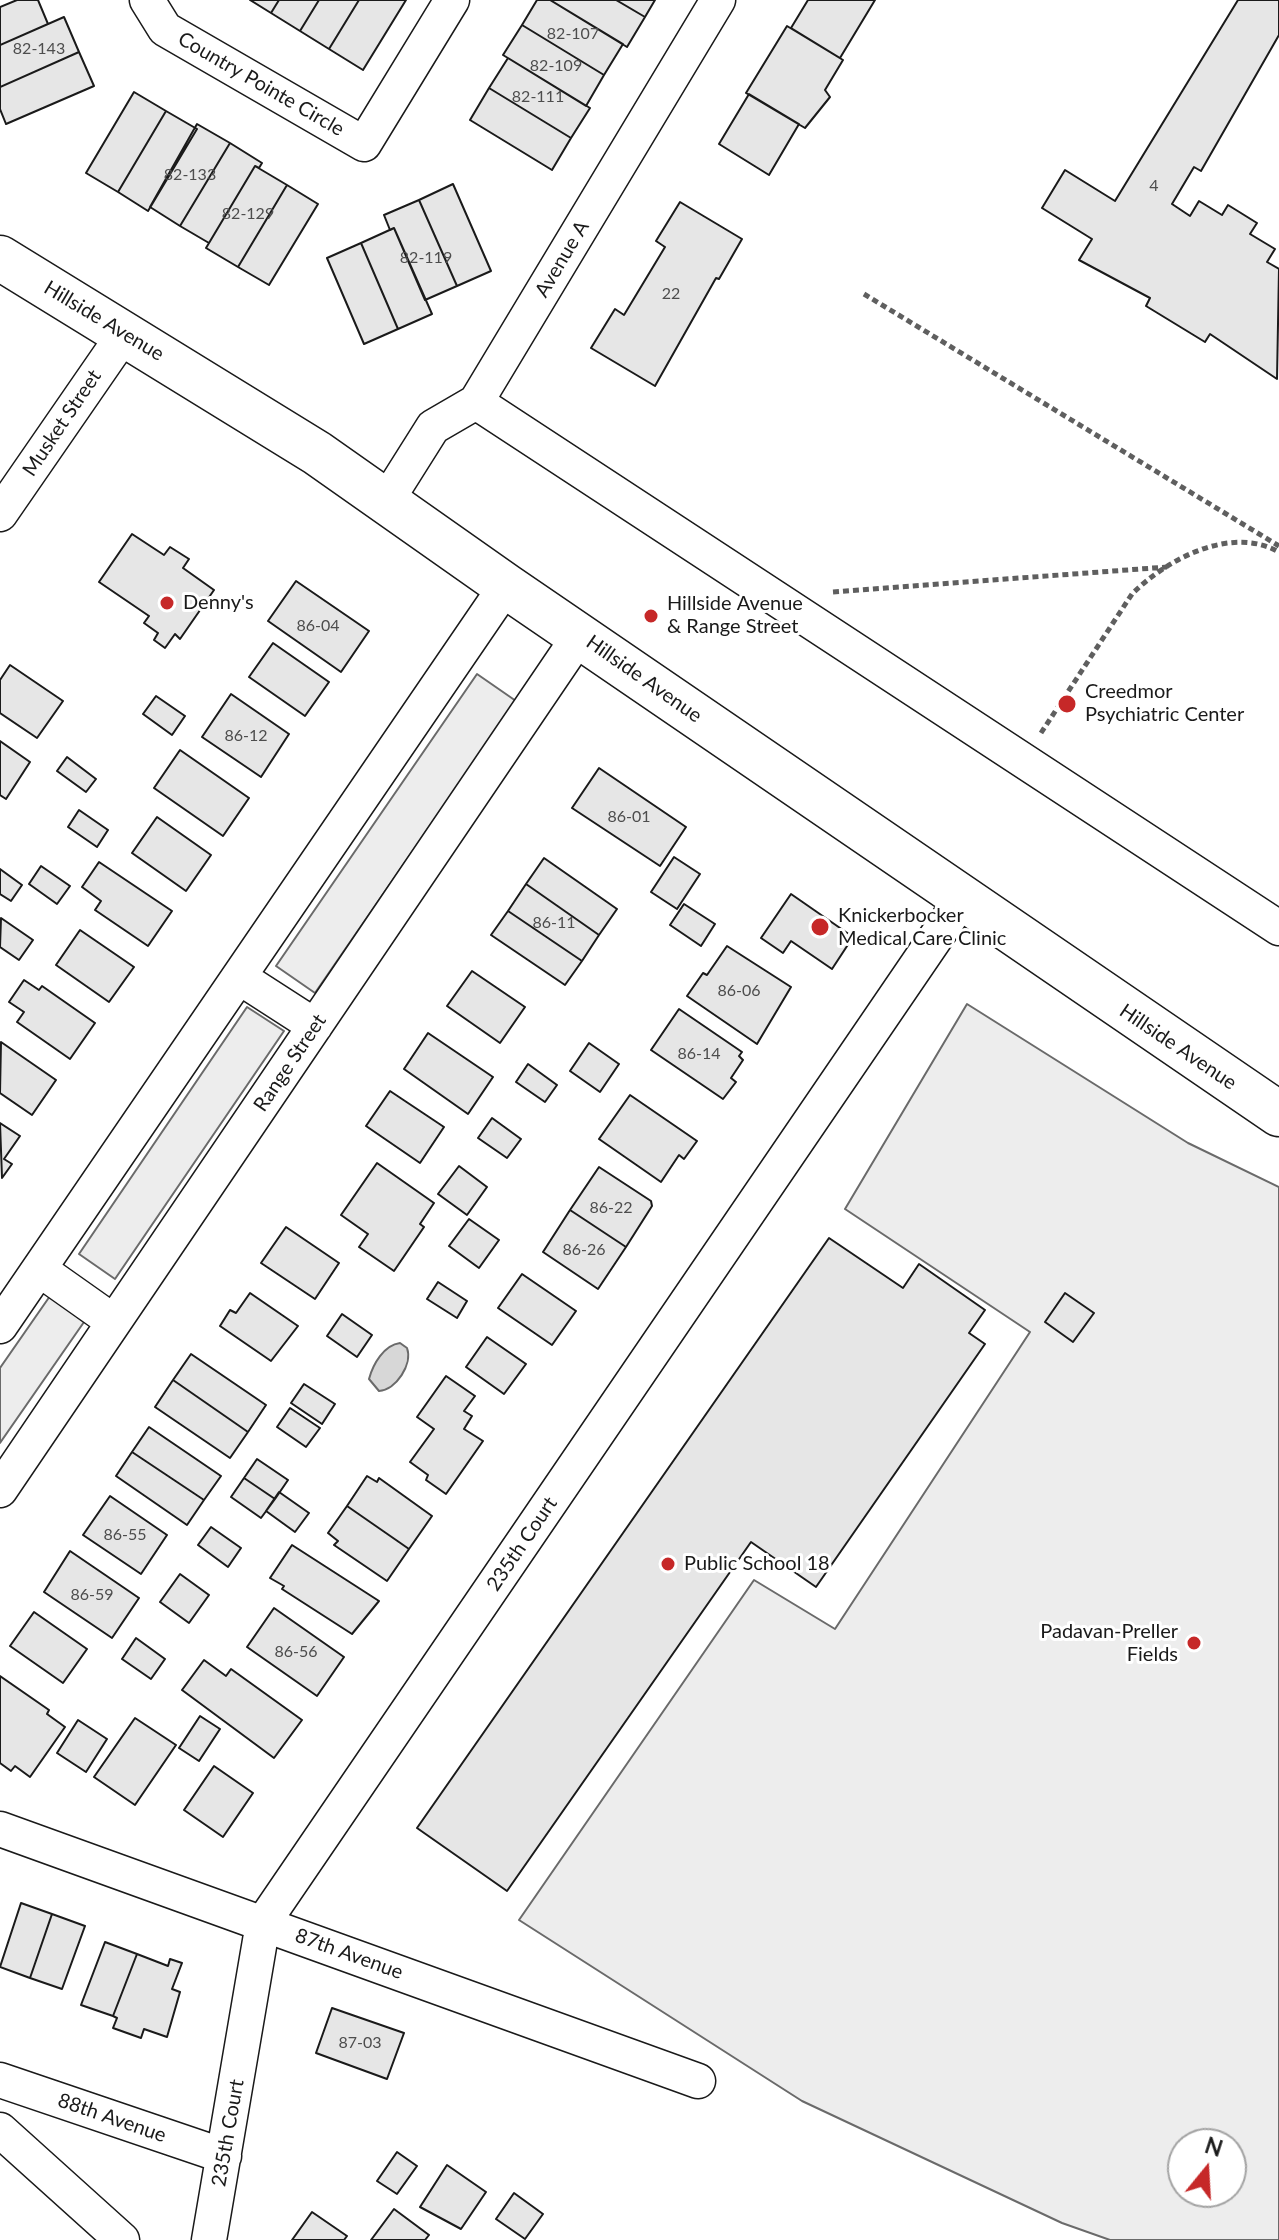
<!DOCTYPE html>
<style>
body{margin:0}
#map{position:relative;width:1279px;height:2240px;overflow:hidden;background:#fff;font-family:Lato,sans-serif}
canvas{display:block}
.north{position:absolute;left:1167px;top:2128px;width:80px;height:80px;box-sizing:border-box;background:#fff;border:2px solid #a3a3a3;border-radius:50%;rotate:18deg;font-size:22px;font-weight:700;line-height:32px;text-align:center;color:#1a1a1a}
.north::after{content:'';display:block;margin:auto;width:28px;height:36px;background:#c62828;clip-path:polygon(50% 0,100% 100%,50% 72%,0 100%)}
</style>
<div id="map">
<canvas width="1279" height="2240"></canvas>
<div class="north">N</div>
</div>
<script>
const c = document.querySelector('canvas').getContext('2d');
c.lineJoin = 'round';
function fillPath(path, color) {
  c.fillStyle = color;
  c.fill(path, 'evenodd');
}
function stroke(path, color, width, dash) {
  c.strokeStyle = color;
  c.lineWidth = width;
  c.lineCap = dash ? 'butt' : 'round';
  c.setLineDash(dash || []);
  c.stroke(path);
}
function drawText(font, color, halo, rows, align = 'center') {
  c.font = font + ' Lato,sans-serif';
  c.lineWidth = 6;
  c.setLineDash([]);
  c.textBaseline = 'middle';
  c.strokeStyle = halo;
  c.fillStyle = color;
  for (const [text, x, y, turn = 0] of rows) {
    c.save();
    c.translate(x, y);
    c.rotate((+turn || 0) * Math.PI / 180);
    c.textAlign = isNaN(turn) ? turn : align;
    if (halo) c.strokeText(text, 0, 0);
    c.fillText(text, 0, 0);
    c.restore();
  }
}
const built = new Path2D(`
 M477,674L516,701L315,993L276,966Z
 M967,1004L1188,1143L1279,1187V2240H1110L1062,2223L802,2101L519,1920L754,1580L835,1629L1030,1332L845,1209ZM1183,2144H1231V2192H1183Z
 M247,1007L284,1031L115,1279L79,1254Z
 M50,1296L84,1322L0,1443V1368Z`);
const water = new Path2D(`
 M400,1343L407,1348C413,1364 396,1390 379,1391L369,1379C373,1364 384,1345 400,1343Z`);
const building = new Path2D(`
 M17,0H38L48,24L0,45V7Z
 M250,0H279L271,13Z
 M279,0H319L300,31L271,13Z
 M319,0H359L329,49L300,31Z
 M359,0H406L363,70L329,49Z
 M537,0H550L623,44L604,75L522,25Z
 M550,0H616L645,17L627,47Z
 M616,0H655L645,17Z
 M808,0H875L840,58L791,28Z
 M1238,0H1279V35L1201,171L1194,167L1172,204L1190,216L1199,201L1222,215L1228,205L1257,223L1250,234L1275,249L1267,262L1279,269L1277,379L1210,334L1205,342L1146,306L1150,298L1079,260L1092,239L1042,208L1065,170L1115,201Z
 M64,17L79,52L0,87V45Z
 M522,25L604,75L586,106L503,55Z
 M787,26L843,60L825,90L830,97L805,128L746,93Z
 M79,52L94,86L6,124L0,109V87Z
 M508,58L590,108L571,138L489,88Z
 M489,88L571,138L552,170L470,120Z
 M134,92L166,111L118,192L86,173Z
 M749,94L799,124L769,175L719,144Z
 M166,111L197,129L148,211L118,192Z
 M197,124L230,143L180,226L150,207Z
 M230,143L262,163L259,168L255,166L209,243L180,226Z
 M255,166L287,185L238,267L206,248Z
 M453,184L491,271L457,286L419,200Z
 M287,185L318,204L269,285L238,267Z
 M419,200L457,286L425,300L394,228L390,230L384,215Z
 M680,202L742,239L719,279L716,278L655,386L591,348L615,309L624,315L665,247L656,241Z
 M394,228L432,314L398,329L361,243Z
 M361,243L398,329L364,344L327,258Z
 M132,534L164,555L170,547L189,559L183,568L214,590L180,639L175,634L165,648L154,640L158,633L144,623L149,616L99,582Z
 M296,581L369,631L341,672L268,621Z
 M273,643L329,682L305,716L249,677Z
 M10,665L63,701L37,738L0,713V680Z
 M231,694L289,734L261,777L202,737Z
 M156,696L185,716L172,735L143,714Z
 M0,741L30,762L6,799L0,795Z
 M180,750L249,798L223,836L154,788Z
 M67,757L96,779L86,792L57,771Z
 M599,768L686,827L660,866L572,808Z
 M79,810L108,830L97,847L68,827Z
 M157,817L211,855L186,891L132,853Z
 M674,857L700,874L677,909L651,892Z
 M544,858L617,909L599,935L526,884Z
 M99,862L172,911L148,946L95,910L101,901L82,887Z
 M41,866L70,886L57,904L29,884Z
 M0,869L22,885L11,901L0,894Z
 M526,884L599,935L582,961L508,911Z
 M791,894L853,937L832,969L791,941L783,953L761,938Z
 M684,904L715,924L701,946L670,925Z
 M508,911L582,961L565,985L491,935Z
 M1,918L33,940L19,960L0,947Z
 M80,930L134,967L109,1002L56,965Z
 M727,946L791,987L757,1044L687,996L703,973L707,975Z
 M472,971L525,1007L500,1043L447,1006Z
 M24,980L39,990L42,986L95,1023L70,1059L17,1022L24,1012L9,1002Z
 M679,1009L742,1052L739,1056L743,1060L731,1078L736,1082L723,1099L651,1050Z
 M428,1033L493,1077L468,1114L404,1069Z
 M1,1042L56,1080L32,1115L0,1093Z
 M589,1043L619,1064L600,1092L570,1071Z
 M528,1064L557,1085L545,1102L516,1082Z
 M390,1091L444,1127L420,1163L366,1126Z
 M630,1095L697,1141L684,1159L679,1155L661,1182L599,1139Z
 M492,1118L521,1139L507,1158L478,1138Z
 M0,1123L20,1136L4,1159L12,1164L2,1178Z
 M377,1163L434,1203L420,1224L424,1227L394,1271L359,1247L368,1234L341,1215Z
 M459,1166L487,1187L467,1215L438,1194Z
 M599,1167L651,1201L652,1206L626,1247L570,1210Z
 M570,1210L626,1247L598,1289L543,1252Z
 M469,1219L499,1240L479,1268L449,1246Z
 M286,1227L339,1263L315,1299L261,1263Z
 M829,1238L903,1288L919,1264L985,1310L969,1333L985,1344L816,1587L751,1542L507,1891L417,1828Z
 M522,1274L576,1311L552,1345L498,1308Z
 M438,1282L467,1301L457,1318L427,1299Z
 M250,1293L298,1326L271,1361L220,1326L230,1310L236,1313Z
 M1065,1293L1094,1313L1073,1342L1045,1322Z
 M342,1314L372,1335L357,1357L327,1336Z
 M487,1337L526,1364L504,1394L466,1367Z
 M191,1354L266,1405L248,1432L173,1380Z
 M446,1376L475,1396L464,1411L472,1416L464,1429L483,1441L446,1494L426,1480L428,1475L410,1462L434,1429L417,1417Z
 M173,1380L248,1432L230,1458L155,1407Z
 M304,1384L335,1404L322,1424L291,1403Z
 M290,1408L320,1428L306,1447L277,1427Z
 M149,1427L221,1476L204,1500L132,1452Z
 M132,1452L204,1500L187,1525L116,1476Z
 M257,1459L288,1480L275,1499L244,1478Z
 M367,1476L377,1482L379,1478L432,1516L409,1549L347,1506Z
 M244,1478L275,1499L261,1518L231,1497Z
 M279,1492L309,1513L295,1532L266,1511Z
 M110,1496L167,1535L141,1574L83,1535Z
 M347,1506L409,1549L387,1581L334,1545L338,1541L328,1533Z
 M211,1527L241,1548L228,1567L198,1545Z
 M292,1545L379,1601L352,1634L282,1589L284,1586L270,1578Z
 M70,1551L139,1598L112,1638L44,1592Z
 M180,1574L209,1595L189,1623L160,1602Z
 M274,1608L344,1657L317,1696L247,1647Z
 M34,1612L87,1649L63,1683L10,1646Z
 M136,1638L165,1659L151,1679L122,1659Z
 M204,1660L226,1676L231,1669L302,1720L274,1758L182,1690Z
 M0,1676L49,1710L47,1714L65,1727L30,1777L15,1766L11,1771L0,1763Z
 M200,1716L220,1729L199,1761L179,1748Z
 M135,1718L176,1745L135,1805L94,1777Z
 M78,1720L107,1739L86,1772L57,1753Z
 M214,1766L253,1793L223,1837L184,1810Z
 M21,1903L52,1914L30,1978L0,1967Z
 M52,1914L85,1926L62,1989L30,1978Z
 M105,1942L137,1954L113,2016L81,2005Z
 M137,1954L168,1966L170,1959L182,1963L172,1989L180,1992L167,2037L144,2029L141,2038L113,2028L117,2018L113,2016Z
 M332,2008L404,2033L387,2079L316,2053Z
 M397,2152L417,2166L397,2194L377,2181Z
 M447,2165L486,2192L461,2229L420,2207Z
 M514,2193L543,2214L525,2239L496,2219Z
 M394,2209L429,2235L425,2240H371Z
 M312,2212L347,2236L344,2240H292Z`);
const path = new Path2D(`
 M864,294L1279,546
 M833,592L1167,567
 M1041,733L1132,594C1167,559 1231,525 1279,552`);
const street = new Path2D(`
 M147,0L165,29L364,144L452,0
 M476,402L1279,928
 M387,500L433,427L476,402L718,0
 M0,514L125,333
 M239,977L315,1026
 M39,1269L114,1322
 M0,1326L506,586
 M0,1490L580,635
 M0,1829L698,2081
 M0,2080L224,2156
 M0,2130L122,2240
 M209,2240L263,1923L962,899`);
const primary = new Path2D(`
 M0,258L317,453L506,586L1279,1114`);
const markers = [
 [167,603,8,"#c62828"],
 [651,616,8,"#c62828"],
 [1067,704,10,"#c62828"],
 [820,927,10,"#c62828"],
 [668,1564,8,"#c62828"],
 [1194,1643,8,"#c62828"]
];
const numberNames = [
 ["82-107",573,34],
 ["82-143",39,49],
 ["82-109",556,66],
 ["82-111",538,97],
 ["82-133",190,175],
 ["4",1154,186],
 ["82-129",248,214],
 ["82-119",426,258],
 ["22",671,294],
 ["86-04",318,626],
 ["86-12",246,736],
 ["86-01",629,817],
 ["86-11",554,923],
 ["86-06",739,991],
 ["86-14",699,1054],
 ["86-22",611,1208],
 ["86-26",584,1250],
 ["86-55",125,1535],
 ["86-59",92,1595],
 ["86-56",296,1652],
 ["87-03",360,2043]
];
const streetNames = [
 ["Country Pointe Circle",261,84,30],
 ["Avenue A",562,259,-59],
 ["Hillside Avenue",104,321,31],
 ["Musket Street",62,423,-56],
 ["Hillside Avenue",644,679,35],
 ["Hillside Avenue",1178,1047,34],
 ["Range Street",290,1063,-56],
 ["235th Court",522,1544,-56],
 ["87th Avenue",349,1954,20],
 ["88th Avenue",112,2118,19],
 ["235th Court",228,2133,-80]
];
const poiNames = [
 ["Denny's",183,603],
 ["Hillside Avenue",667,604],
 ["& Range Street",667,627],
 ["Creedmor",1085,692],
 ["Psychiatric Center",1085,715],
 ["Knickerbocker",838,916],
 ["Medical Care Clinic",838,939],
 ["Public School 18",684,1564],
 ["Padavan-Preller",1178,1632,"right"],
 ["Fields",1178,1655,"right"]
];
fillPath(built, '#ededed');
stroke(built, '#6a6a6a', 2);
fillPath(water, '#d7d7d7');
stroke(water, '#6a6a6a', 2);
fillPath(building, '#e6e6e6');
stroke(building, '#1a1a1a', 2);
stroke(street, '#1a1a1a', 37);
stroke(primary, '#1a1a1a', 47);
stroke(path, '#5f5f5f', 5, [6, 4]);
stroke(street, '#fff', 34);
stroke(primary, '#fff', 44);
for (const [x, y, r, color] of markers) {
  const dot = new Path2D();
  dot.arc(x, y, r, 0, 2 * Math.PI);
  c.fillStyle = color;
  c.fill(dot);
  stroke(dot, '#fff', 3);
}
drawText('16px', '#4d4d4d', null, numberNames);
drawText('20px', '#1a1a1a', '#fff', streetNames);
drawText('20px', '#1a1a1a', '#fff', poiNames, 'left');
</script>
